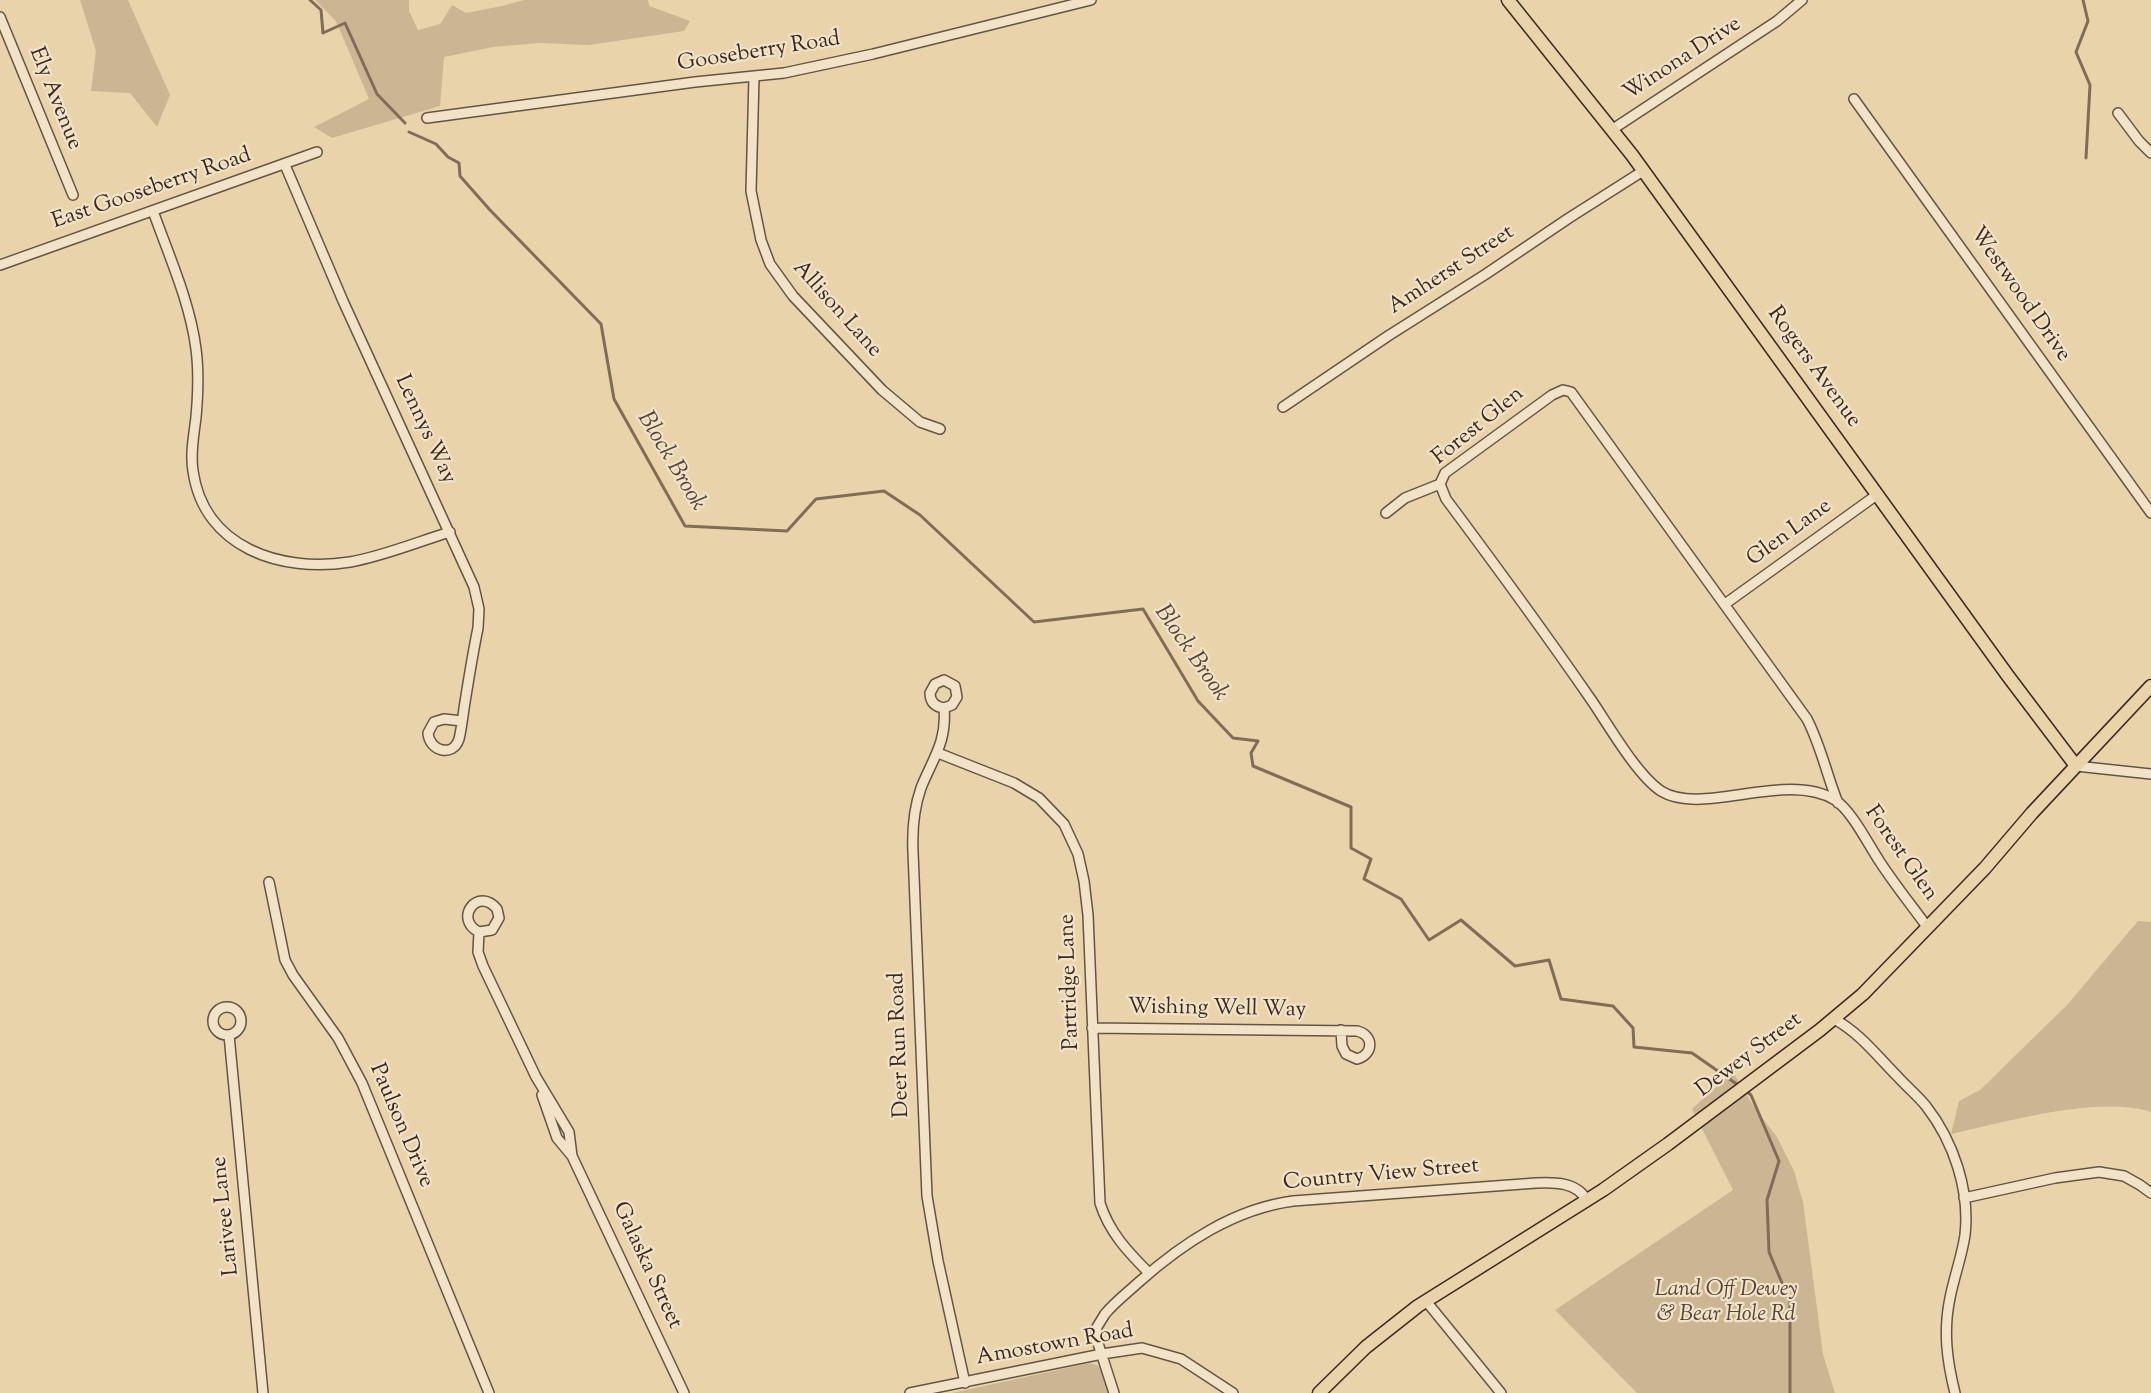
<!DOCTYPE html>
<style>
body{margin:0}
canvas{display:block;background:#e9d3ab}
</style>
<canvas width="2151" height="1393"></canvas>
<script>
const c = document.querySelector('canvas').getContext('2d');
c.lineJoin = 'round';
function fillPath(path, color) {
  c.fillStyle = color;
  c.fill(path, 'evenodd');
}
function stroke(path, color, width, dash) {
  c.strokeStyle = color;
  c.lineWidth = width;
  c.lineCap = dash ? 'butt' : 'round';
  c.setLineDash(dash || []);
  c.stroke(path);
}
function drawText(font, color, halo, rows, align = 'center') {
  c.font = font + ' "Sorts Mill Goudy",serif';
  c.lineWidth = 4.5;
  c.setLineDash([]);
  c.textBaseline = 'middle';
  c.strokeStyle = halo;
  c.fillStyle = color;
  for (const [text, x, y, turn = 0] of rows) {
    c.save();
    c.translate(x, y);
    c.rotate((+turn || 0) * Math.PI / 180);
    c.textAlign = isNaN(turn) ? turn : align;
    if (halo) c.strokeText(text, 0, 0);
    c.fillText(text, 0, 0);
    c.restore();
  }
}
const green = new Path2D(`
 M80,0H128L170,95L157,127L130,93L91,91L96,51Z
 M315,0H409V11L418,30L440,24L452,5L466,13L502,6L524,0H648L649,6L690,21L684,31L589,45L539,43L493,47L444,57L440,106L332,138L314,127L369,99L336,21Z
 M2138,921L2151,922V1112C2098,1095 2006,1122 1951,1134L1959,1101L1980,1090L2067,1005Z
 M1733,1072L1756,1110L1777,1137L1794,1171L1803,1202L1823,1354L1835,1393H1637L1555,1310L1733,1190L1692,1109Z
 M1090,1363L1099,1366L1108,1393H952Z`);
const stream = new Path2D(`
 M310,0L321,10L323,33L345,23L377,94L405,123
 M2083,0L2088,21L2076,52L2090,85L2086,158
 M409,132L436,144L448,157L459,163L460,176L490,210L601,324L614,399L685,526L787,531L816,499L884,491L920,515L1034,622L1143,609L1198,701L1233,738L1258,741L1251,753L1253,766L1351,807V848L1371,859L1364,879L1401,899L1429,940L1461,920L1515,966L1549,960L1561,999L1613,1006L1633,1028L1634,1047L1692,1053L1738,1085
 M1746,1091L1751,1095L1779,1161L1767,1200L1769,1252L1790,1302V1393`);
const minor = new Path2D(`
 M0,17L73,195
 M754,77L751,191L761,240L770,264L793,296L882,390L920,422L940,429
 M1854,99L2151,513
 M2118,113L2139,141L2151,153
 M427,118L695,82L784,73L873,54L1091,0
 M1613,129L1777,21L1802,0
 M285,165L343,301L474,587L479,609L478,628C473,652 469,677 465,702C463,714 462,727 459,739C453,758 429,751 428,733L434,722L444,719L462,721
 M153,211C169,256 190,302 196,349C199,372 198,395 196,417C194,435 190,453 193,471C204,548 281,573 350,562C384,556 417,542 450,532
 M0,265L317,152
 M1283,407L1388,336L1486,274L1569,218L1643,171
 M1386,513L1405,498L1440,484
 M1725,604L1878,494
 M944,708C935,707 930,702 930,693L935,684L944,680L955,686L957,697L952,705L944,708C947,742 933,758 921,788C914,808 912,830 913,852L927,1196L938,1261L965,1383
 M938,753L1014,783L1039,798L1064,824L1078,854L1084,881L1088,915L1100,1203C1109,1232 1128,1252 1149,1273
 M2076,766L2151,774
 M1838,803C1827,776 1821,746 1807,719L1571,392L1563,390L1552,395L1445,473L1440,484L1446,499C1496,566 1545,633 1592,701C1609,726 1637,775 1661,791C1702,817 1786,770 1835,800C1852,811 1868,844 1880,862C1895,885 1912,906 1928,928
 M269,882L285,960L293,975L338,1038L362,1083L489,1393
 M479,932C453,919 478,886 497,909L499,918L492,930L479,932L478,952L483,966L536,1077L569,1132L572,1156L684,1393
 M213 1021a14 14 0 1 1 28 0a14 14 0 1 1-28 0Z
 M1834,1019C1860,1033 1877,1056 1898,1077C1907,1087 1918,1096 1926,1106C1954,1142 1970,1191 1965,1235C1962,1256 1954,1277 1950,1298C1943,1331 1947,1361 1955,1393
 M1092,1028L1357,1031C1374,1035 1374,1054 1357,1059L1346,1054L1342,1046L1341,1030
 M229,1035L263,1393
 M542,1095L557,1138L572,1156
 M1964,1198L2055,1178L2099,1172L2124,1176L2140,1185L2151,1193
 M1426,1301L1501,1393
 M910,1393L1102,1354L1142,1348L1181,1359L1233,1393
 M1114,1393L1096,1337L1097,1327L1105,1314C1115,1302 1127,1293 1139,1282C1183,1243 1234,1209 1293,1201L1536,1183C1554,1182 1578,1182 1587,1201`);
const major = new Path2D(`
 M1508,0L1632,155L2008,676L2076,766
 M1319,1393L1366,1347L1418,1306L1603,1190L1668,1144L1820,1030L1863,994L1985,868L2032,813L2151,686`);
const streetNames = [
 ["Gooseberry Road",759,53,-9],
 ["Winona Drive",1683,60,-33],
 ["Ely Avenue",54,99,68],
 ["East Gooseberry Road",152,190,-19],
 ["Amherst Street",1452,271,-33],
 ["Westwood Drive",2019,295,55],
 ["Allison Lane",836,310,48],
 ["Rogers Avenue",1813,368,54],
 ["Forest Glen",1479,427,-39],
 ["Lennys Way",424,430,65],
 ["Glen Lane",1790,534,-36],
 ["Forest Glen",1900,854,55],
 ["Partridge Lane",1071,982,-92],
 ["Wishing Well Way",1217,1010,1],
 ["Deer Run Road",901,1045,-92],
 ["Dewey Street",1750,1056,-37],
 ["Paulson Drive",400,1126,67],
 ["Country View Street",1381,1176,-5],
 ["Larivee Lane",227,1216,-96],
 ["Galaska Street",646,1266,65],
 ["Amostown Road",1055,1346,-10]
];
const parkNames = [
 ["Land Off Dewey",1726,1291],
 ["& Bear Hole Rd",1726,1316]
];
const waterNames = [
 ["Block Brook",670,462,59],
 ["Block Brook",1190,654,55]
];
fillPath(green, '#cbb693');
stroke(stream, '#806c57', 3);
stroke(minor, '#665443', 12);
stroke(major, '#3a2920', 15);
stroke(minor, '#f1e2c8', 9);
stroke(major, '#e9d3ab', 12);
drawText('22px', '#3a2920', '#f1e2c8', streetNames);
drawText('italic 22px', '#574537', '#f1e2c8', parkNames);
drawText('italic 24px', '#574537', '#f1e2c8', waterNames);
</script>
